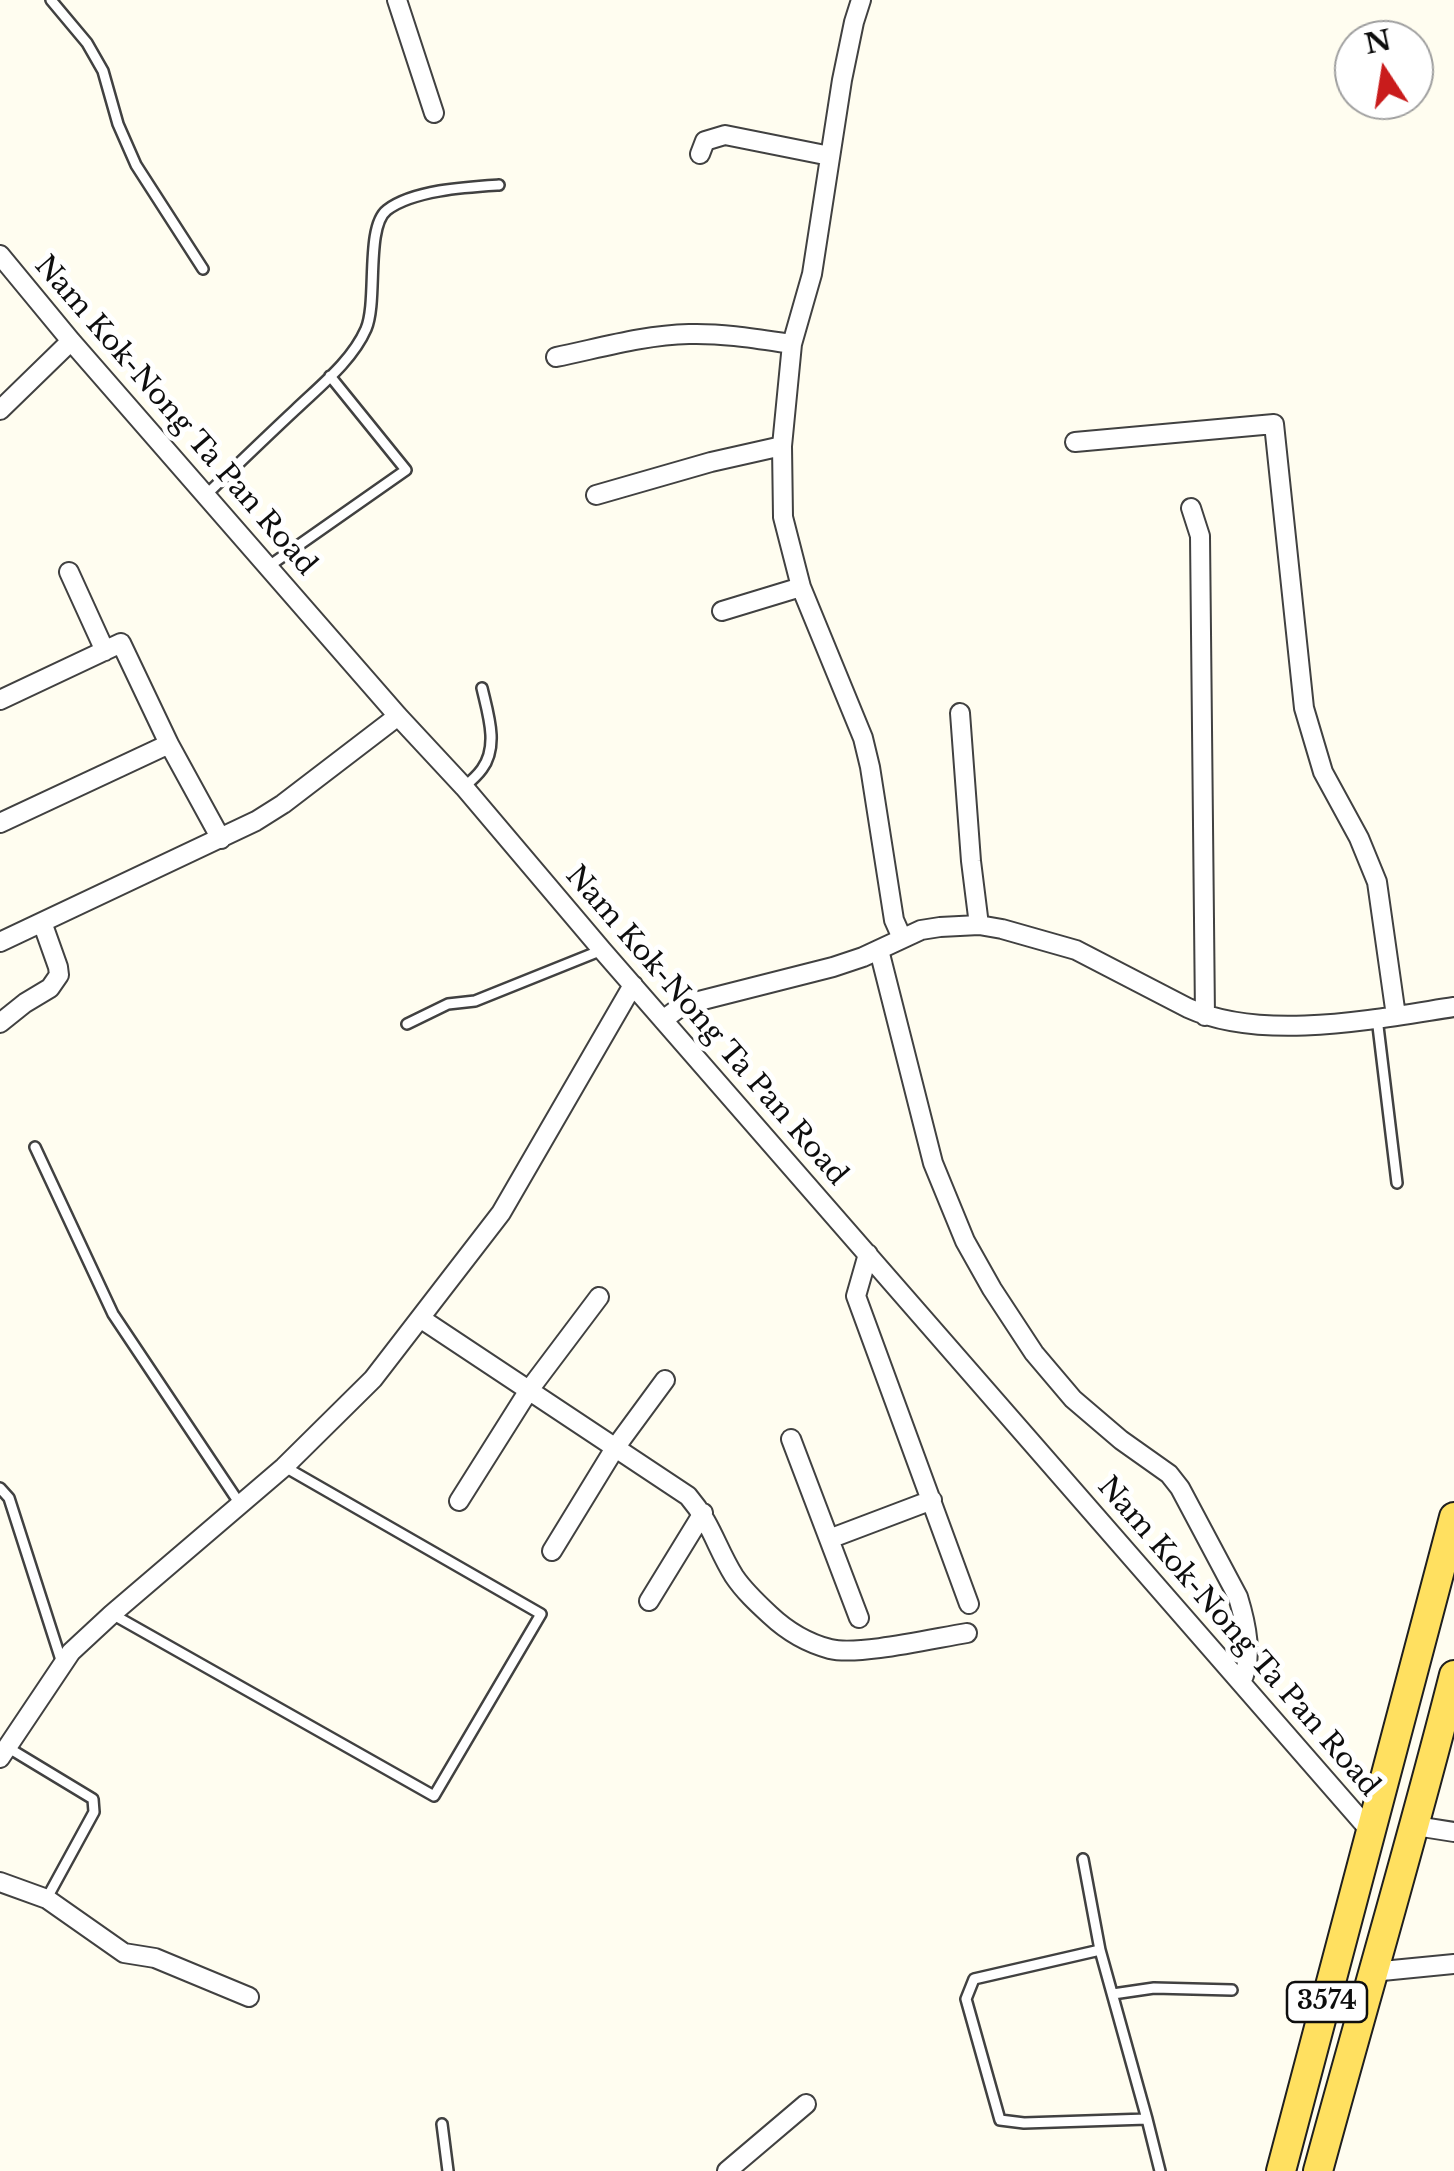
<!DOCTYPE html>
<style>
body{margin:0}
#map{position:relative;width:1454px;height:2171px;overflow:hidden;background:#fffdf0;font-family:"Libre Baskerville",serif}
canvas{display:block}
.north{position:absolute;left:1334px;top:20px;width:100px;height:100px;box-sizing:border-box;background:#fff;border:2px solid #9f9f9f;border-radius:50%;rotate:348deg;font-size:28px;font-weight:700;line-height:40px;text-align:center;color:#0e0e0e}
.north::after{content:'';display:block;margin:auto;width:35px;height:45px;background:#c91c1c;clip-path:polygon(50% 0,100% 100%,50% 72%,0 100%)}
</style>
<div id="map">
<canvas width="1454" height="2171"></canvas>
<div class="north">N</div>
</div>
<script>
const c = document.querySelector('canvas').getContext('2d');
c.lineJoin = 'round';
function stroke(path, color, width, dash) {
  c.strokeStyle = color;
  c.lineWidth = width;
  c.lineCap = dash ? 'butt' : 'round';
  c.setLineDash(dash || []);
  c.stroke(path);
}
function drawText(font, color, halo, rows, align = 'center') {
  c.font = font + ' "Libre Baskerville",serif';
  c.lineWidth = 10;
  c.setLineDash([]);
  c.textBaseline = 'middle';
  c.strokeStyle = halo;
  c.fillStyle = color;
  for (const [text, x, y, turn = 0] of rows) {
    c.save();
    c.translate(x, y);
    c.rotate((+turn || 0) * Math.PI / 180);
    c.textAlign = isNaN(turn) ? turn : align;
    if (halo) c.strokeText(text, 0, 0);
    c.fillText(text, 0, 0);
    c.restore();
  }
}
const lane = new Path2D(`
 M51,0L87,43L103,71L118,124L136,165L203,269
 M206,495C236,466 265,438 295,410C320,386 352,361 366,329C378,301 365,227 387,210C413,190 467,187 499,185
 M269,566L406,470L330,376
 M464,787C470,782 477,776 482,769C499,746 488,714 482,688
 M1377,1018L1397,1183
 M407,1024L448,1004L475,1001L602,950
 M35,1147L113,1314L240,1504
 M0,1488L9,1498L62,1663
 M112,1614L434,1796L541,1614L285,1467
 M7,1747L93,1799L94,1812L47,1898
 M1083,1859L1100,1950
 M1113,1994L1154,1988L1232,1990
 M1147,2119L1024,2123L1000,2120L966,1999L974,1979L1100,1950L1147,2119L1160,2171
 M442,2124L448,2171`);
const street = new Path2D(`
 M397,0L434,113
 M861,0L854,22L842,80L812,274L792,344L782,446L783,517L801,587L863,738L870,767L894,920L902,938
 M700,154L705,141L725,135L830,156
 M0,255L71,341L398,716L464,787L602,950L1372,1833
 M556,357C600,348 644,335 689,334C723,333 758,339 792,344
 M0,410L71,341
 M1075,442L1274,424L1304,708L1323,772L1359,838L1377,882L1396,1016
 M596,495L711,462L782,446
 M1191,508L1200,536L1205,1016
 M69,572L105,651
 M722,611L801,587
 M0,700L121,643L169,744L221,839
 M960,713L971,861L979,925
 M0,823L169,744
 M0,942L256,821L283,804L398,716
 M879,950L933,1163L965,1241L992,1289L1034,1353L1073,1399L1121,1440L1169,1474L1180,1488L1238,1597C1246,1623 1254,1658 1241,1682
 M663,1020L679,1008L695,1002L833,967L863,957L921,930L940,927L979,925L1002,929L1076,950L1188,1008C1262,1042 1375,1019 1454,1007
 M0,1023L25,1003L50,988L59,975L58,967L42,922
 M868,1254L856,1296L969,1604
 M420,1318L688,1496C712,1524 716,1547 734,1576C744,1591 757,1603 770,1615C787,1631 807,1643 830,1649C859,1656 935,1638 967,1633
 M791,1439L859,1618
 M459,1501L529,1390L599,1297
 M829,1539L932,1500
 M552,1551L615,1448L665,1380
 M649,1601L703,1513
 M0,1758L71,1652L112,1614L284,1467L373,1379L501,1213L633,985
 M1416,1826L1454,1832
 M0,1882L47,1899L124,1953L155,1958L249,1997
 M1372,1972L1454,1964
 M727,2171L806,2104`);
const primary = new Path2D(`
 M1281,2171L1454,1517
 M1318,2171C1363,2005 1412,1841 1454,1675`);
const shields = [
 [1327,2002,80]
];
const shieldNames = [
 ["3574",1327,2002]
];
const streetNames = [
 ["Nam Kok-Nong Ta Pan Road",175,416,49],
 ["Nam Kok-Nong Ta Pan Road",706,1026,49],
 ["Nam Kok-Nong Ta Pan Road",1238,1637,49]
];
stroke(lane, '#414141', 14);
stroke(street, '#414141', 22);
stroke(primary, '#1f1f1f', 32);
stroke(lane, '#fff', 9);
stroke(street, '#fff', 18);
stroke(primary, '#ffe060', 28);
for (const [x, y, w] of shields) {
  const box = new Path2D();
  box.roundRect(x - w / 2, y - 20, w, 40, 8);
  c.fillStyle = '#fff';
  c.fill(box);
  stroke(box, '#0e0e0e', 2.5);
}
drawText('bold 25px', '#0e0e0e', null, shieldNames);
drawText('28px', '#0e0e0e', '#fff', streetNames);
</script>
